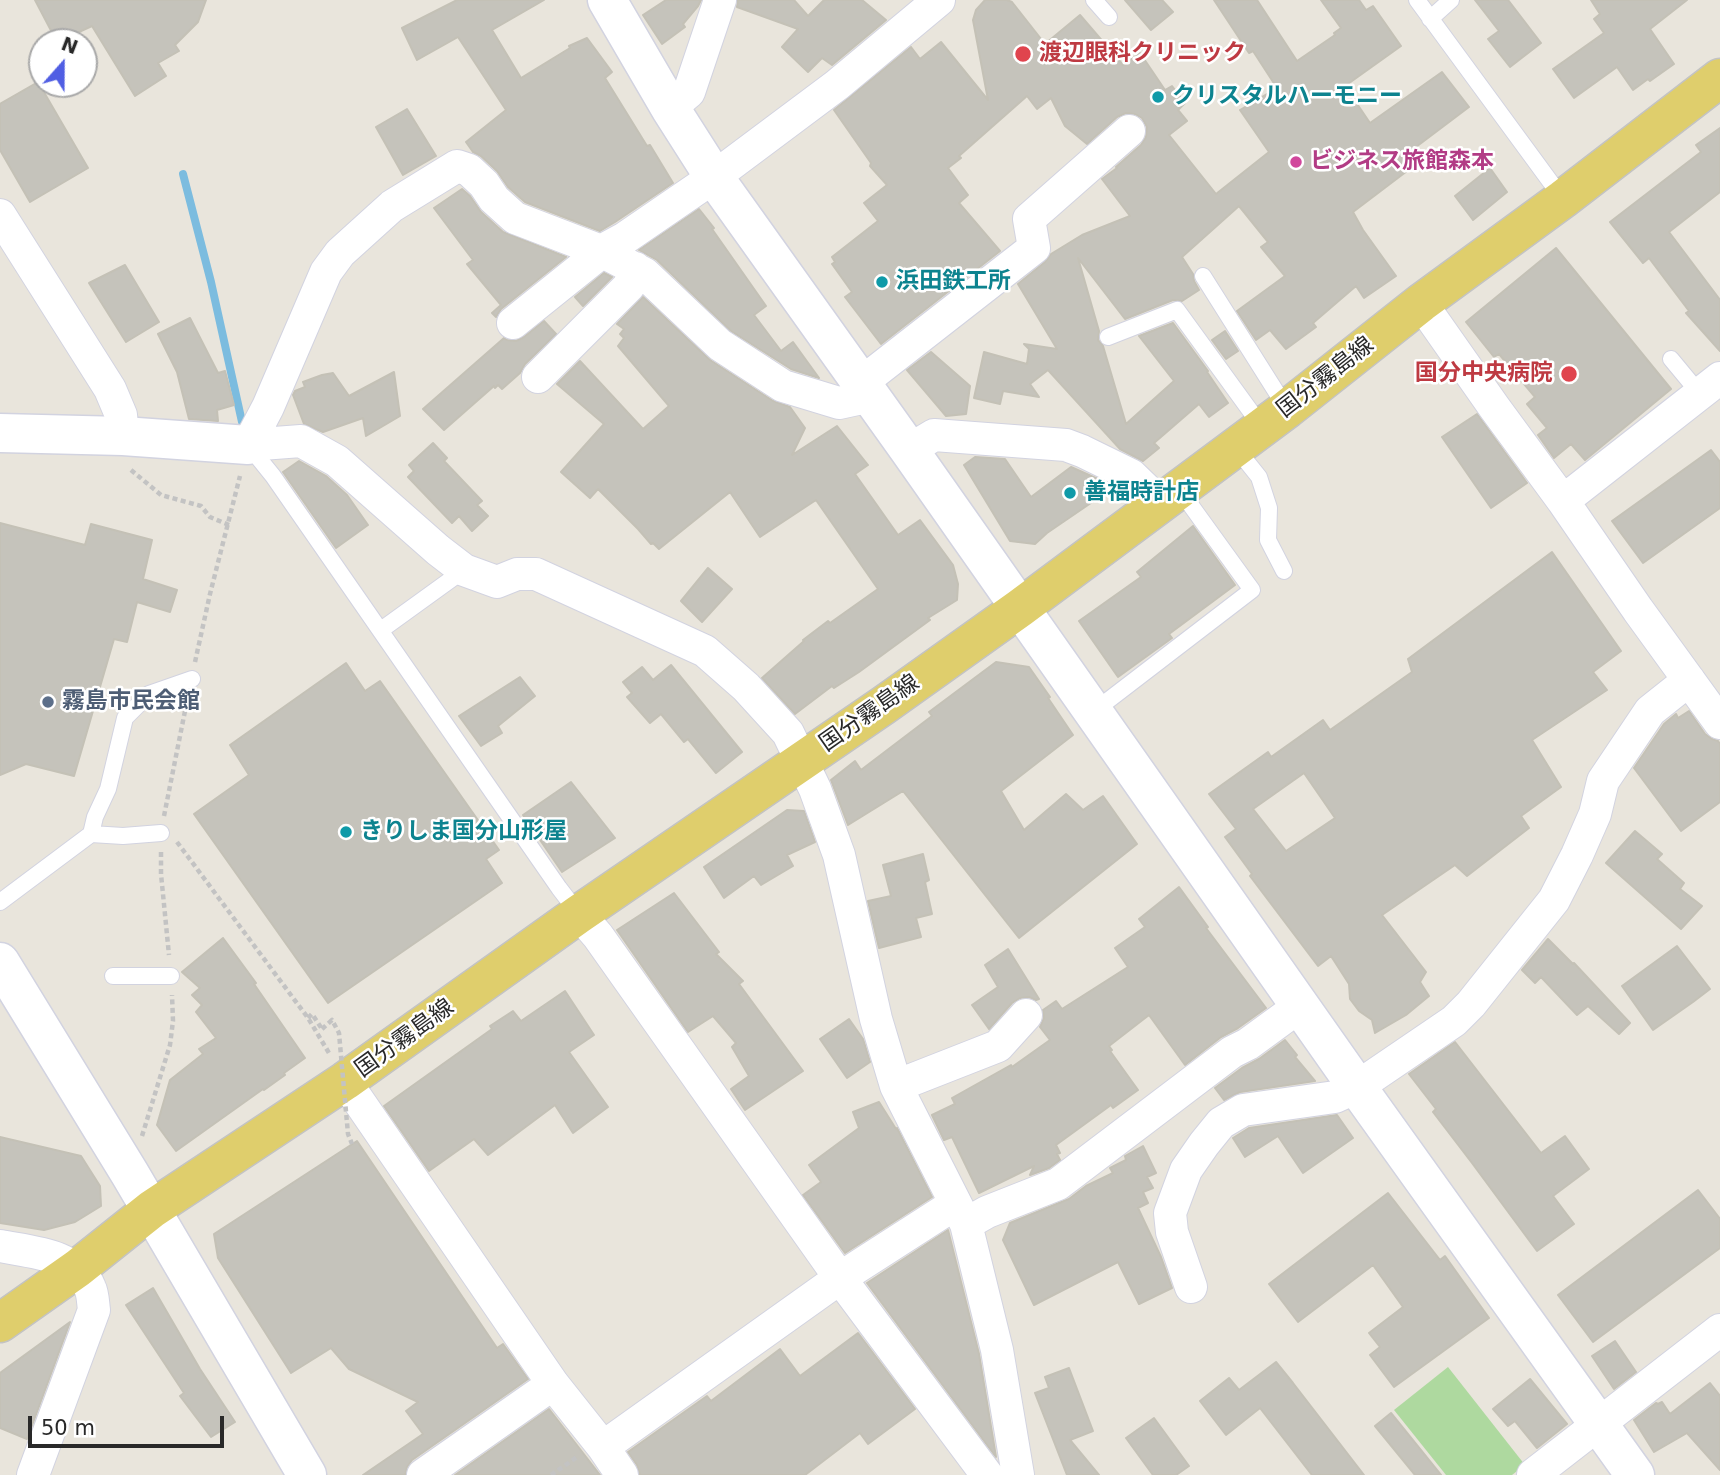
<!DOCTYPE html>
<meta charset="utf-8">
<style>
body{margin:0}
#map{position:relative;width:1720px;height:1475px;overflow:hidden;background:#e9e5dc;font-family:"DejaVu Sans",sans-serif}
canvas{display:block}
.north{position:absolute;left:28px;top:28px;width:70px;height:70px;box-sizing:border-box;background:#fff;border:2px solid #a9a9a9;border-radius:50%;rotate:21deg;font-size:19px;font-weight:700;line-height:28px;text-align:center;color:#292929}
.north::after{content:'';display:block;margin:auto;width:24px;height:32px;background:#505ee3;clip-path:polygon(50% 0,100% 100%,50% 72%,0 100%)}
.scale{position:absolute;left:28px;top:1416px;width:196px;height:32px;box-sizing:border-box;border:4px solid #292929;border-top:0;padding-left:9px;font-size:21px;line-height:24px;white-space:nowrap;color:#292929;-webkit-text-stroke:5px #fff;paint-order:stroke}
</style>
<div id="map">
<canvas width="1720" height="1475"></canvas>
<div class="north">N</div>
<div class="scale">50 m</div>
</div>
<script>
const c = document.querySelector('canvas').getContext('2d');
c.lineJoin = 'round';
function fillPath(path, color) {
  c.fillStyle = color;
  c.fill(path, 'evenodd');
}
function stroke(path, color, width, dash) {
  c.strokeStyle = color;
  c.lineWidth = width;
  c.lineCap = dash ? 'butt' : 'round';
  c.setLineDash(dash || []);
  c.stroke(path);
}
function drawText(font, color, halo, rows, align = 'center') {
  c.font = font + ' "DejaVu Sans","Noto Sans JP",sans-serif';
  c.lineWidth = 5;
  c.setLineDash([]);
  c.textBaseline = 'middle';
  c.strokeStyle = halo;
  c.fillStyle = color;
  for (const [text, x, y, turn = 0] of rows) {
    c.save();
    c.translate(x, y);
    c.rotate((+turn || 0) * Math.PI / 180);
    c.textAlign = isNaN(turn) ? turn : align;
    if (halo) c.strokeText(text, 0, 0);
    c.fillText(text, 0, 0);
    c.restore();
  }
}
const green = new Path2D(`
 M1448,1367L1525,1465L1512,1475H1446L1394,1410Z`);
const stream = new Path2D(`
 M183,174L211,282L242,422`);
const building = new Path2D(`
 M35,0H206L198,22L175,45L179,51L158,63L166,76L135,96L92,26L57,42Z
 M457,0H544L492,30L521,78L570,48L569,46L587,38L612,72L605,78L647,146L650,145L673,183L615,222L600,231L525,202L508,187L497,171L481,156L473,152L466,142L506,110L458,37L417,60L402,28Z
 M666,0H701L698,6L683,24L685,27L662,44L643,15Z
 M738,0H794L808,16L824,0H862L886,20L832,65L822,58L808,72L782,47L798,29L737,7Z
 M985,0H1007L1012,2L1045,44L1080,15L1123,65L1140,53L1165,90L1172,86L1185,103L1178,110L1187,121L1169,135L1216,194L1269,152L1240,110L1277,88L1253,51L1249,53L1214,0H1257L1297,61L1335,35L1334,33L1341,28L1321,0H1359L1366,10L1373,6L1401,46L1345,86L1370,123L1442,72L1469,107L1408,153L1415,165L1353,212L1363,230L1396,276L1364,298L1356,286L1313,323L1316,327L1286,349L1270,330L1256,340L1237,311L1285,276L1261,247L1268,242L1239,206L1182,257L1193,274L1194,281L1199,290L1182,301L1173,300L1125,319L1078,258L1099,331L1098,340L1103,346L1126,424L1174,381L1139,336L1173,323L1208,371L1207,372L1228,403L1209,417L1199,404L1154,443L1159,448L1143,461L1120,449L1048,370L1030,384L1039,397L1003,391L1000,404L974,398L984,352L1027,364L1029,349L1024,344L1057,349L1018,284L1045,262L1051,254L1082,235L1130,216L1102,179L1117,168L1116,167L1141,145L1146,137L1147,127L1142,118L1135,114L1126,113L1117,117L1087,144L1065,126L1051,98L1037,109L1027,96L959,156L961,158L948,168L968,195L959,203L1000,251L881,344L845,297L852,292L832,264L835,262L832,257L878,221L864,203L887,185L870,166L871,163L834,110L911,47L920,59L941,42L988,100L973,20L976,10Z
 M1125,0H1162L1173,12L1151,30Z
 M1475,0H1508L1541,43L1510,67L1488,39L1499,31Z
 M1591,0H1687L1650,29L1674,64L1650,81L1648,79L1633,90L1617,67L1574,98L1553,69L1604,33L1594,19L1600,14Z
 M38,82L88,168L30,202L0,150V104Z
 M407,109L436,156L403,175L376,127Z
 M1720,128V192L1669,232L1720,300V351L1686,313L1689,311L1649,258L1643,263L1610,222L1701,152L1696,145Z
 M1490,168L1507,192L1473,220L1455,196Z
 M462,189L470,196L481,212L503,232L566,257L501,309L496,317L492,313L501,305L467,264L473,260L434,208Z
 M699,209L714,228L712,229L766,306L754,315L781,351L793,342L819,378L791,369L731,331L657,260L639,250Z
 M1556,248L1671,389L1585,460L1571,444L1554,458L1538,435L1547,428L1527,404L1535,397L1499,354L1494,357L1466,322Z
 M125,265L159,322L126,342L89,283Z
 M604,273L612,277L583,306L575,297Z
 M643,297L710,360L773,401L790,407L805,428L792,455L837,426L868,465L855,474L898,535L920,520L953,565L958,584L957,600L928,618L930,620L859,672L834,688L832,686L795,714L762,678L804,641L803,640L828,621L830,623L878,589L816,500L760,537L730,492L659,549L653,543L651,544L638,529L598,489L590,498L561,472L604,424L557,384L580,361L643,429L669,406L618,346L624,338L620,334L624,329L617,324Z
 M190,318L218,373L225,371L234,405L217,410L218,421L189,419L177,372L158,334Z
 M544,321L556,334L525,364L520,373L502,389L498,385L495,388L494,386L444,430L423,409L504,338L507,340L516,341L524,337Z
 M1225,331L1238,351L1226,359L1212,340Z
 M931,352L970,386L966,414L946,416L907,370Z
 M394,372L400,416L366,436L363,418L323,432L304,424L293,395L295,391L305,387L303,382L322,375L333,373L349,396Z
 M1477,414L1527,483L1491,508L1442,437Z
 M433,443L447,458L444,461L482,501L477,505L488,516L472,531L459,516L452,523L408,477L414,471L409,465Z
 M1711,450L1720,462V508L1643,563L1612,521Z
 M975,457L1005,459L1031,497L1071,467L1098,479L1107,492L1047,533L1035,544L1010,541L964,465Z
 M299,461L326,476L347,495L368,525L336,548L283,472Z
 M0,523L85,545L91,524L152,540L143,579L177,590L170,612L137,602L127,642L114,639L74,776L26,764L0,775Z
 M1193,526L1235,585L1169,634L1172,638L1118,677L1079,621L1141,577L1137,572Z
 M1552,552L1621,651L1593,672L1607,690L1532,740L1561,787L1521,816L1529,828L1467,876L1455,865L1382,915L1426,972L1420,982L1429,996L1406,1015L1375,1033L1372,1020L1359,1011L1350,999L1349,984L1331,956L1318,966L1250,876L1252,874L1225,837L1236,829L1209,794L1268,752L1271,757L1323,720L1330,730L1412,672L1408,659ZM1304,773L1335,818L1286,851L1253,809Z
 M708,568L732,589L702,622L681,601Z
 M996,662L1029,667L1050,697L1048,698L1073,735L1001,791L1024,830L1066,794L1083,810L1103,796L1137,844L1019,938L903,791L848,825L831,780L855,761L861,770L932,716L929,712Z
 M346,663L365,691L380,681L499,850L486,859L502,883L328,1003L194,814L249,775L230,745Z
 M671,665L742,752L716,773L688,739L684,742L661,714L650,723L627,697L632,693L623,682L642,667L653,680Z
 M520,677L535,696L498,726L502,733L481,746L459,716Z
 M1689,711L1705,734L1712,739L1718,741L1720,744V802L1681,831L1634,768L1664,724L1676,714L1678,718Z
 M571,782L615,838L562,872L523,815Z
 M787,810L804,811L815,842L787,855L793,866L761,885L754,876L724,898L704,867Z
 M1635,831L1662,854L1657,859L1684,883L1680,889L1702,906L1681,929L1606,863Z
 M923,854L929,880L925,882L932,914L916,918L921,937L879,948L868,901L891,896L883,865Z
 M1179,887L1208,927L1206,928L1266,1008L1238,1028L1221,1037L1185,1065L1149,1015L1109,1046L1112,1050L1110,1051L1138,1090L1113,1108L1111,1105L1056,1145L1060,1153L1057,1154L1060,1160L1049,1168L1030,1175L1034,1166L979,1193L952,1137L944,1140L932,1115L955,1104L952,1098L1011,1065L1012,1067L1050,1040L1040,1027L1044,1018L1043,1010L1056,1001L1062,1009L1128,967L1115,948L1145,927L1139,919Z
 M674,893L719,952L716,954L743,981L739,984L803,1071L745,1110L731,1089L749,1076L732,1047L736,1043L713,1016L688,1032L617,930Z
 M223,938L256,983L254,984L305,1058L284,1073L285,1075L264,1090L263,1089L176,1151L157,1125L170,1080L203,1054L199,1049L216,1038L196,1012L202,1005L192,995L200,988L182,972Z
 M1548,939L1573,964L1574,963L1630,1023L1619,1034L1588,1006L1577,1015L1541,977L1535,983L1522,970Z
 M1677,946L1710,989L1693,1002L1653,1030L1622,986Z
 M1008,949L1039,999L1036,1000L1029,997L1020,998L1012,1003L989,1029L972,1005L998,987L985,965Z
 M565,991L594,1035L569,1052L608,1107L573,1133L555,1105L488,1155L474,1139L429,1171L384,1106L492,1029L490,1026L513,1011L521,1021Z
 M849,1019L863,1039L870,1062L847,1078L820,1039Z
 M1285,1040L1297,1055L1295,1057L1315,1081L1240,1092L1224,1100L1215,1088L1242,1068L1259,1059Z
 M1455,1042L1541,1153L1565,1136L1589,1169L1553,1196L1574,1224L1537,1251L1472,1163L1433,1112L1436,1109L1409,1074Z
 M879,1102L896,1129L897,1128L932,1197L845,1253L803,1195L821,1182L809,1165L859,1128L853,1112Z
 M1337,1115L1353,1138L1303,1173L1278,1136L1245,1157L1233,1138L1249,1128Z
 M0,1137L81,1156L100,1186L101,1206L75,1222L44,1230L0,1223Z
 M357,1141L497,1348L503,1344L528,1379L412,1460L407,1467L405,1475H363L423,1434L406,1411L418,1402L349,1369L331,1348L291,1373L218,1258L214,1234Z
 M1143,1146L1156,1173L1147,1177L1153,1188L1143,1192L1148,1203L1138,1208L1161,1257L1172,1288L1139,1304L1118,1262L1034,1305L1003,1240L1010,1223L1069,1199L1086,1186L1113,1173L1110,1168L1126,1160L1125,1156Z
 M1698,1190L1720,1219V1248L1593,1342L1558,1295Z
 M1388,1193L1440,1260L1445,1256L1489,1318L1394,1387L1370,1355L1380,1347L1369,1333L1403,1307L1373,1265L1298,1322L1269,1284Z
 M948,1230L979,1354L996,1457L867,1283Z
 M153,1288L200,1369L235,1422L211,1437L180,1396L184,1393L126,1305Z
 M70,1322L27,1439L0,1428V1373Z
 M858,1333L915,1409L868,1444L860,1433L805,1475H640L637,1465L628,1452L707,1396L711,1401L780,1349L800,1376Z
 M1615,1341L1636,1372L1614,1389L1592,1356Z
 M1276,1362L1293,1383L1364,1475H1312L1260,1408L1226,1435L1200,1401L1229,1378L1239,1390Z
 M1069,1368L1093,1431L1070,1440L1099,1475H1067L1035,1393L1049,1388L1045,1377Z
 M1530,1379L1567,1424L1537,1448L1515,1421L1508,1426L1493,1409Z
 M1710,1383L1720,1396V1470L1687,1433L1654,1452L1634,1420L1656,1403L1658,1404L1662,1402L1670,1414Z
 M549,1409L600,1475H455Z
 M1391,1413L1441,1475H1415L1375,1426Z
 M1154,1418L1189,1466L1176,1475H1153L1126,1438Z`);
const path = new Path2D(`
 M131,470L161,495L201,506L210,517L229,525
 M195,662L210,594L240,476
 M164,816L187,701
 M177,842L308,1018L329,1053
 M161,852V874L169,955
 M308,1018L312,1014L322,1029
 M142,1136L170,1045L173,1021L172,995
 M551,1475L577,1457`);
const service = new Path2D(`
 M1094,0L1109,17
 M1417,0L1563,199
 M1430,19L1451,0
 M1203,276L1287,409
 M1108,337L1177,310L1262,427
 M1671,359L1700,394
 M248,445L273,476L559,888L579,914
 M1235,447L1259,477L1269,508L1268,540L1284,571
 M381,630L464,570
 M1093,712L1252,590L1179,489
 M161,833L123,836L91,834L95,817L108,789L125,718L149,694L192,679
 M0,902L91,834
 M113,976H171`);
const minor = new Path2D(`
 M670,108L689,92L720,0
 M0,215L110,389L121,415L123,436
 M1421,303L1494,407L1563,501L1638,610L1720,723
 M513,323L594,258L601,251L625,238L714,177L837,85L939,0
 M538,377L629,286L635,268
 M861,383L1034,248L1029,219L1129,131
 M248,445L301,441L337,461L438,550L464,570L497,582L517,574H536L705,651L746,687L788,733L815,789L839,855L876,1019L896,1086L966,1224L997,1350L1018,1475
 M248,445L268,407L326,272L340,253L392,206L457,166L469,170L484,184L494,199L515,218L601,251L645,274L720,345L783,386L839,403L871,396
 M909,450L934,435L1066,445L1082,451L1131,475L1160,503
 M1563,501L1720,378
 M579,914L598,936L840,1278L987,1475
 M345,1081L553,1384L603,1447L622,1475
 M896,1086L998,1046L1026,1015
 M966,1224L987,1212L1058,1184L1232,1052L1248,1044L1300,1006
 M0,1246C30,1252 77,1254 90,1288C93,1294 93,1303 94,1310L33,1475
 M1191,1287L1172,1232L1170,1213L1186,1170L1204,1144L1221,1123L1243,1110L1335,1097L1357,1087L1454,1021L1471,1004L1554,900L1577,855L1595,814L1603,781L1650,711L1689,680
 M603,1447L840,1278L955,1204
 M423,1475L553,1384
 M1533,1475L1720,1330`);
const tertiary = new Path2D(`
 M607,0L670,108L714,177L909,450L1357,1087L1635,1475
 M0,433L123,436L248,445
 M0,962L130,1174L307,1475`);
const primary = new Path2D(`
 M0,1323L78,1268L152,1209L345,1081L579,914L884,705L1020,608L1287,409L1421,303L1563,199L1720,78`);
const pathBridge = new Path2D(`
 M322,1029L332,1020L339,1033L348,1134L352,1144`);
const markers = [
 [1023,54,9,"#e0444e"],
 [1158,97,7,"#0f9aa8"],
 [1296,162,7,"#d1479c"],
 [882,282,7,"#0f9aa8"],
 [1569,374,9,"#e0444e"],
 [1070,493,7,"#0f9aa8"],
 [48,702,7,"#5c6f8a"],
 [346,832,7,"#0f9aa8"]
];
const healthNames = [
 ["渡辺眼科クリニック",1039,54],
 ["国分中央病院",1553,374,"right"]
];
const cultureNames = [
 ["クリスタルハーモニー",1172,97],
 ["浜田鉄工所",896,282],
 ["善福時計店",1084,493],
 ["きりしま国分山形屋",360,832]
];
const hotelNames = [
 ["ビジネス旅館森本",1310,162]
];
const streetNames = [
 ["国分霧島線",1326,378,-38],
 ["国分霧島線",870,714,-35],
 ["国分霧島線",405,1039,-36]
];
const serviceNames = [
 ["霧島市民会館",62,702]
];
fillPath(green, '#aed99f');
stroke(stream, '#7cbcdf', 8);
fillPath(building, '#c5c3bb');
stroke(building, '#c4c1b6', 2);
stroke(service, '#d2d3e0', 18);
stroke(minor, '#d2d3e0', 34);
stroke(tertiary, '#d2d3e0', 41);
stroke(primary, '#c3c3c3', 41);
stroke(path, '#c3c3c3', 4.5, [5, 3.5]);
stroke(service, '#fff', 16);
stroke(minor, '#fff', 32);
stroke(tertiary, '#fff', 38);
stroke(primary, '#dfce6c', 38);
stroke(pathBridge, '#c3c3c3', 4.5, [5, 3.5]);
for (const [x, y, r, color] of markers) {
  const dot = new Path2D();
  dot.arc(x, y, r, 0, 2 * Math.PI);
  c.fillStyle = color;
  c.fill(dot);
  stroke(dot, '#fff', 2.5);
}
drawText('bold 23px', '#be3a42', '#fff', healthNames, 'left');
drawText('bold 23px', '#0d838f', '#fff', cultureNames, 'left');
drawText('bold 23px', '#b23c85', '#fff', hotelNames, 'left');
drawText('23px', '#292929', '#fff', streetNames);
drawText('bold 23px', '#4e5e75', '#fff', serviceNames, 'left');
</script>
